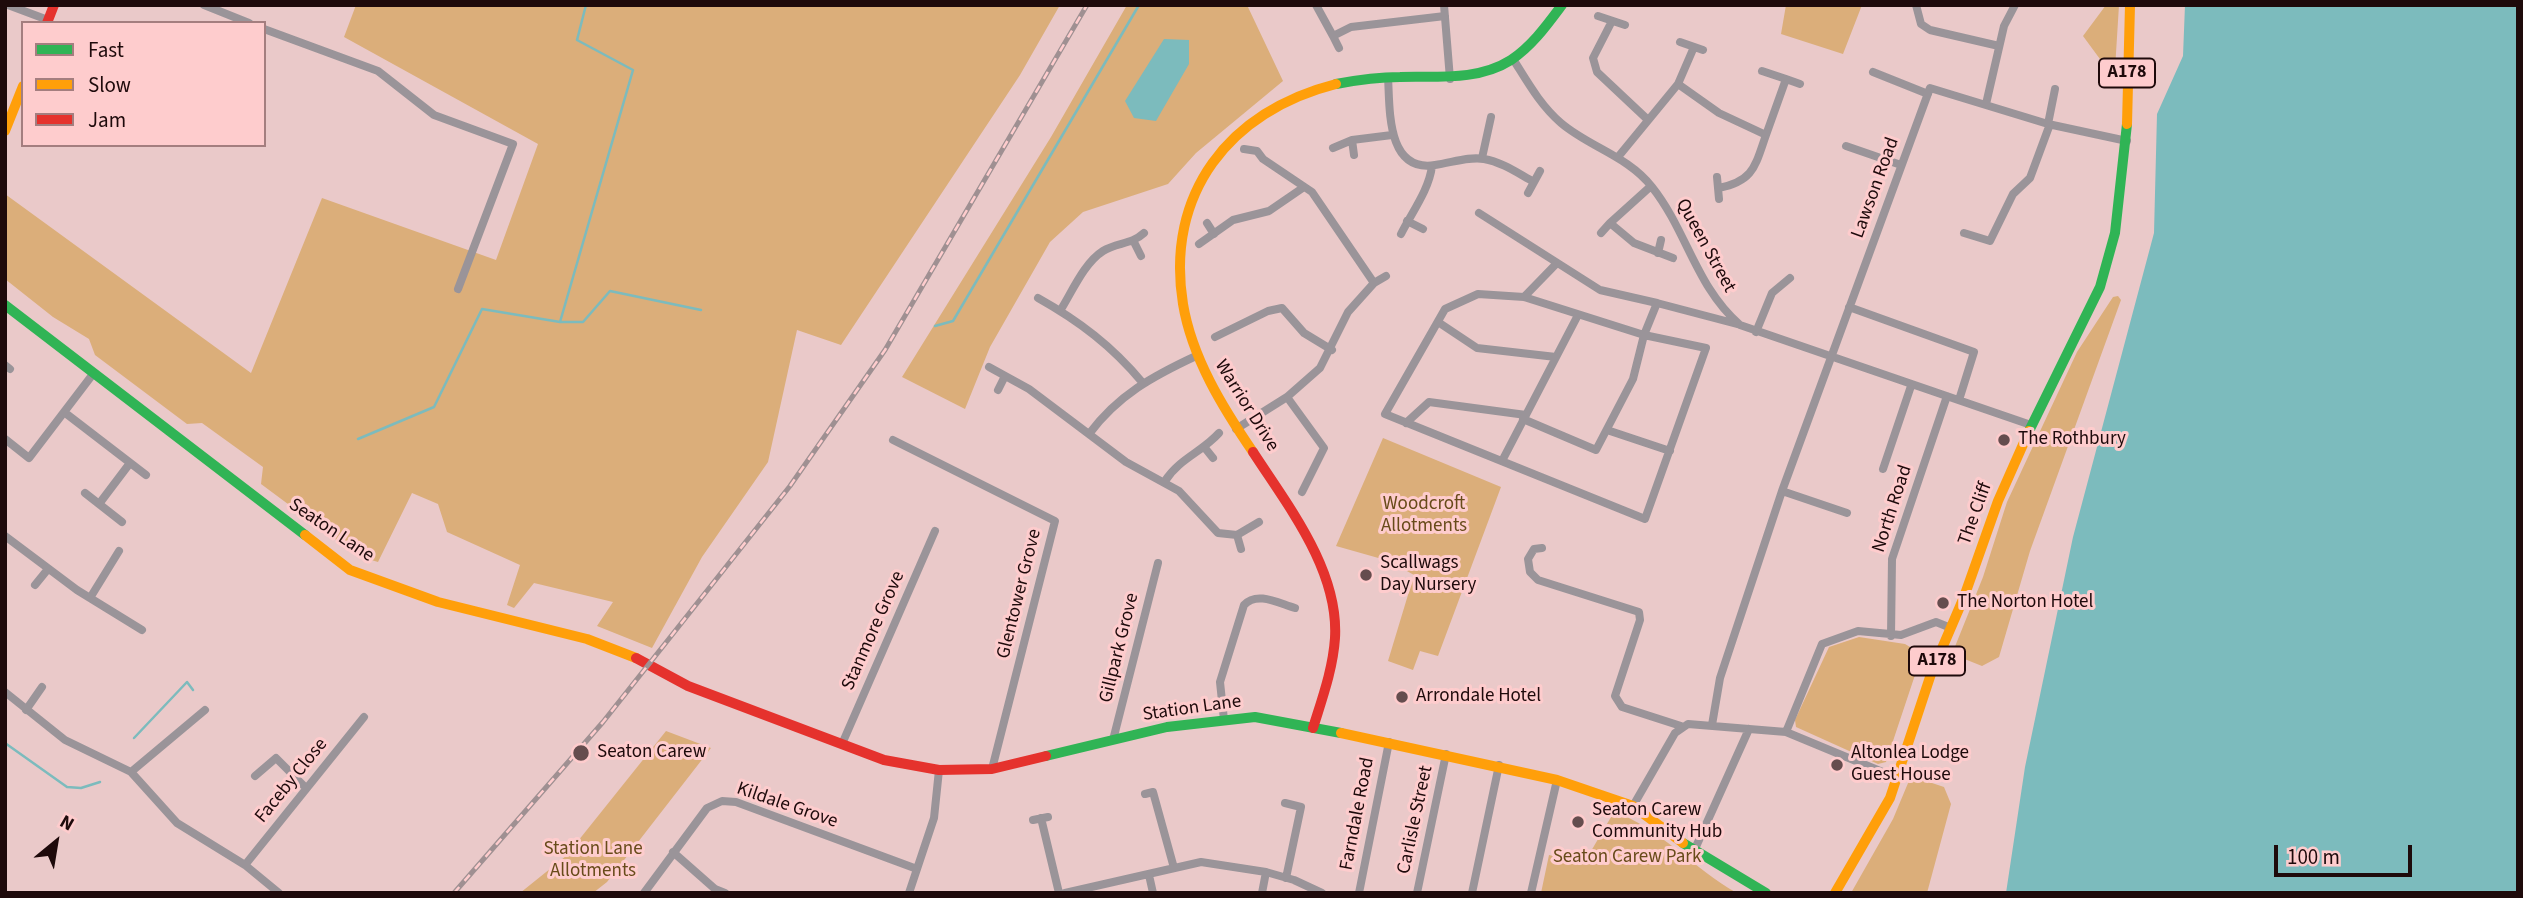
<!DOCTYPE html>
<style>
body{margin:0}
#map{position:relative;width:2523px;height:898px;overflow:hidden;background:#eac9c9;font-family:"Source Sans 3",sans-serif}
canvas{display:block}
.frame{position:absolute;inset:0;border:7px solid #1e0a0b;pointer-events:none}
.legend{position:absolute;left:21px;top:21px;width:245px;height:126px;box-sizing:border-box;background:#fecccd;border:2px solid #a47e7f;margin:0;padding:9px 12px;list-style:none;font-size:21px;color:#1e0a0b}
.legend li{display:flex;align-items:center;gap:14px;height:35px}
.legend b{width:35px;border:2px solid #a47e7f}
.north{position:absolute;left:21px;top:807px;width:70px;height:70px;-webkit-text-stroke:5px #fecccd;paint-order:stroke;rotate:30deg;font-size:19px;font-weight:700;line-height:28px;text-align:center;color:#1e0a0b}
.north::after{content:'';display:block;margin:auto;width:24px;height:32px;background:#1e0a0b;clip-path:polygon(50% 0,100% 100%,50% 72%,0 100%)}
.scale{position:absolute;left:2274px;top:845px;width:138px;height:32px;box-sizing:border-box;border:4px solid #1e0a0b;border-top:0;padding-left:9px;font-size:21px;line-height:24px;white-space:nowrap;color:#1e0a0b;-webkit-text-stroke:5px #fecccd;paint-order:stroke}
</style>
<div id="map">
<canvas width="2523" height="898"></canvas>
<div class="frame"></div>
<ul class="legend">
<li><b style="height:9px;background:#30b455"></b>Fast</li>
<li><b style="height:9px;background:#ff9f0a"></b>Slow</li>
<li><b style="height:9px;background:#e5322d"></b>Jam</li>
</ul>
<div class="north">N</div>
<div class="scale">100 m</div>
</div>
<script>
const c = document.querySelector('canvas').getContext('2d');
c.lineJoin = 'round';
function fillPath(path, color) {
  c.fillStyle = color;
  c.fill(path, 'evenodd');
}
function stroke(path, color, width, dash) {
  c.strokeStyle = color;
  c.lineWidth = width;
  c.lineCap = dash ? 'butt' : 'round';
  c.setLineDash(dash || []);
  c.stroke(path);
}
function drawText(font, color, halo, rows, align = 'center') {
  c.font = font + ' "Source Sans 3",sans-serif';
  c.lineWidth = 6;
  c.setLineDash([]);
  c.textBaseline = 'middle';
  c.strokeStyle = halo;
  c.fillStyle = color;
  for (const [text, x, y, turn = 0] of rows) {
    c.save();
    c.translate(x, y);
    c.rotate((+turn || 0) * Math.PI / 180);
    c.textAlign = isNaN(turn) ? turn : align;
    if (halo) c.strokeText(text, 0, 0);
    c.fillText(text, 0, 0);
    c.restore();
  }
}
const green = new Path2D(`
 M356,5H1060L1020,75L841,345L797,330L768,462L702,557L652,648L597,626L613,602L534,583L514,608L507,605L520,565L447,532L438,504L412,493L378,562L358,556L261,484L263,467L202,423L187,424L95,355L89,339L53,317L5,279V194L251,373L322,198L496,260L538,144L344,37Z
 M1127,5H1247L1283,81L1196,153L1168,184L1083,212L1050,242L990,347L965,409L902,377L1051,137Z
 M1786,5H1862L1843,54L1781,34Z
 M2106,5H2119L2115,69L2108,70L2083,36Z
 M2118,296L2121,300L2030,551L1999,657L1982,666L1952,654L1983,577L2007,502L2077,352L2113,297Z
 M1383,438L1501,487L1438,656L1420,651L1413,670L1388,661L1414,575L1389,561L1336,546Z
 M1859,637L1905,644L1922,654L1886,762L1878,764L1796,727L1795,720L1829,647Z
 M666,731L711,748L607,882L593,893H520L566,856Z
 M1911,776L1944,787L1951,804L1927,893H1851L1893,819Z
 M1614,812C1659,827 1695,870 1737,893H1541L1549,855L1584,863Z`);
const water = new Path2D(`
 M2185,5H2518V893H2006L2025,767L2073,537L2154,233L2157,114L2183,56Z
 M1164,39L1189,40V64L1156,121L1134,118L1125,101Z`);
const stream = new Path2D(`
 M586,5L577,40L633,70L560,322H583L610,291L701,310
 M935,326L953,321L1139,5
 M358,439L434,407L482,309L560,322
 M134,738L187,682L193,690
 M5,743L67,787L81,788L100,782`);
const street = new Path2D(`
 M8,5L48,20
 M204,5L249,23
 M1316,5L1333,36L1351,27L1445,16
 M1444,5L1450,79
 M1916,5L1921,24L1930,30L1999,46
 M1598,16L1625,25
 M1612,21L1593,58L1597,72L1647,119
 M264,29L378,71L434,115L513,144L458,289
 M1333,36L1339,48
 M1680,42L1703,50
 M1513,59C1527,81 1540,105 1561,123C1589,147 1628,156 1652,187C1687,231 1696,287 1740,325L2031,425
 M1762,71L1786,79L1766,135
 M1873,72L1928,94
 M1388,77C1390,108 1386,173 1435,165C1451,163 1469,156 1484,159C1502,162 1519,174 1534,182
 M1786,79L1800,84
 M1678,84L1694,47
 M1986,104L2004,26L2015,5
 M2048,124L2055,89
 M1352,140L1354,155
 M1846,146L1901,165
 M1333,148L1352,140L1392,135
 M1244,149L1257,151L1263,159L1312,192L1374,283L1348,312L1320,368L1287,397L1324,448L1302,492
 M1618,157L1678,84L1719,113L1766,135C1755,166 1754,181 1719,188
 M1482,158L1491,117
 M1717,177L1719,199
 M1651,186L1610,223L1634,243L1673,258
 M1528,193L1540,171
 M1479,213L1600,290L1657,303
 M1407,221L1423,229
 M1207,223L1214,234
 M1601,233L1610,223
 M1964,233L1990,241L2013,194L2030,178L2050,124
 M1401,234C1412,212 1429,190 1432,166
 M1134,242L1141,256
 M1199,244L1233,220L1269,211L1304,187
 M1658,253L1661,240
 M1374,283L1386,276
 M1478,294L1524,297L1644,335L1706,348L1645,519L1385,414L1445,309Z
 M1524,297L1557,263
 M1038,298C1079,321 1112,346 1142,382
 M1849,307L1974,352L1959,400
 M1060,311C1072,292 1084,263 1103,251C1117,242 1131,245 1144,233
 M1438,322L1477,348L1556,357
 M1756,332L1772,293L1790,278
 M1215,337L1268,311L1282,308L1304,333L1332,350
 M5,365L10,369
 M989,367L1029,389L1126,462L1179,491L1218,533L1237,535L1259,522
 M998,390L1005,376
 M64,412L146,475
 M1523,419L1596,450L1633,379L1644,335L1657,303L1737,324
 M1406,423L1429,402L1526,415
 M1236,429L1287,397
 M1607,430L1670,451
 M1089,434C1118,395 1153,376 1196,356
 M5,439L29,458L93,374
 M893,440L1055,521L992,769
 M1205,448L1213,458
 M1502,461L1578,315
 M1883,469L1911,386
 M1165,481C1179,459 1202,452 1219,433
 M1782,491L1847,513
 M85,493L122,522
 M99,504L130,463
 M1237,535L1241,549
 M5,536L77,590L142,630
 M1542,548L1534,549L1528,559L1530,572L1538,580L1639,612L1640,620L1615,696L1622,707L1681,726
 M35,585L48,569
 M90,598L119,551
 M1891,636L1892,559L1947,396
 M5,692L65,740L131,772L177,823L245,865L279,893
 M26,710L42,687
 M1224,720L1220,682L1244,605C1257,591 1278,603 1295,608
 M1712,725L1720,678L1782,491L1930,88L2048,124L2127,141
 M1786,732L1822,644L1858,631L1901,635L1936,622L1951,628
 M1113,740L1158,563
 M842,744L935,531
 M131,772L205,710
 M255,776L276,758L306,788
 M1145,794L1153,792L1174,868
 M1285,803L1301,807L1286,878
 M1633,806L1675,733L1688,724L1786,732L1897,778
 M1041,818L1059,893
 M1033,820L1048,817
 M1694,851L1749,729
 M673,852L715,889L725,893
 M245,865L364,717
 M1149,875L1153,893
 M644,893L707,808L722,801L736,802L917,869
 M909,893L934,818L939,770
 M1065,893L1201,862L1266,872L1294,880L1322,893
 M1262,893L1266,872
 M1359,893L1389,742
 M1417,893L1446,754
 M1472,893L1499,765
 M1531,893L1557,780`);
const fast = new Path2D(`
 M1336,84C1357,80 1378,77 1400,77C1437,76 1478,81 1511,60C1532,46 1547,25 1562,5
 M5,305L305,535
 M2029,431L2100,287L2115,233L2127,124
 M1046,756L1167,727L1255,717L1341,733
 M1683,843L1766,893`);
const slow = new Path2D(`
 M2127,124L2130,5
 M5,131L23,86
 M1253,452C1223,408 1192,358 1183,304C1165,194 1229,111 1336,84
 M305,535L350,570L438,602L587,639L636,658
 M1341,733L1557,780L1633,806L1683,843
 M1835,893L1890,798L1931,674L1964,597L1998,501L2029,431`);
const jam = new Path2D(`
 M47,23L54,5
 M1253,452C1288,506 1339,570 1335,638C1333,669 1322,699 1313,728
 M636,658L688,686L884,760L939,770L992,769L1046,756`);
const rail = new Path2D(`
 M454,893L603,722L790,486L885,350L1087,5`);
const markers = [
 [2004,440,7,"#654d4e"],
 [1366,575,7,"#654d4e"],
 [1943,603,7,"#654d4e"],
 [1402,697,7,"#654d4e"],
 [581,753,9,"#654d4e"],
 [1837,765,7,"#654d4e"],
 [1578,822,7,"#654d4e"]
];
const shields = [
 [2127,73,56],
 [1937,661,56]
];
const shieldNames = [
 ["A178",2127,73],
 ["A178",1937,661]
];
const streetNames = [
 ["Lawson Road",1876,188,-70],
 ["Queen Street",1705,246,61],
 ["Warrior Drive",1246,406,58],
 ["North Road",1893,509,-72],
 ["The Cliff",1976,514,-70],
 ["Seaton Lane",331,531,34],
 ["Glentower Grove",1020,594,-76],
 ["Stanmore Grove",874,631,-66],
 ["Gillpark Grove",1120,648,-76],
 ["Station Lane",1192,709,-8],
 ["Faceby Close",292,781,-51],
 ["Kildale Grove",787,806,19],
 ["Farndale Road",1358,814,-79],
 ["Carlisle Street",1416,820,-78]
];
const poiNames = [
 ["The Rothbury",2018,440],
 ["Scallwags",1380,564],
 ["Day Nursery",1380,586],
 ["The Norton Hotel",1957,603],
 ["Arrondale Hotel",1416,697],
 ["Seaton Carew",597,753],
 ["Altonlea Lodge",1851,754],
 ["Guest House",1851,776],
 ["Seaton Carew",1592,811],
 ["Community Hub",1592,833]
];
const parkNames = [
 ["Woodcroft",1424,505],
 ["Allotments",1424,527],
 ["Station Lane",593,850],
 ["Allotments",593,872],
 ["Seaton Carew Park",1627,858]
];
fillPath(green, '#dbae7a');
fillPath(water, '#7cbbbd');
stroke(stream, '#7cbbbd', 2.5);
stroke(street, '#9a9499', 8);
stroke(fast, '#30b455', 10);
stroke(slow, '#ff9f0a', 10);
stroke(jam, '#e5322d', 10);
stroke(rail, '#9f9092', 5);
stroke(rail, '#fecccd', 2.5, [8]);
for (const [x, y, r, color] of markers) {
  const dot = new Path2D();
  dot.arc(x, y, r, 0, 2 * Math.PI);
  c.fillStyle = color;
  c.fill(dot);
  stroke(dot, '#fecccd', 2.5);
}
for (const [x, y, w] of shields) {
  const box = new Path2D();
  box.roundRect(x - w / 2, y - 14.5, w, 29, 5);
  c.fillStyle = '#fecccd';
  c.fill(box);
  stroke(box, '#1e0a0b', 2);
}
drawText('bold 18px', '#1e0a0b', null, shieldNames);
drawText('19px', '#1e0a0b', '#fecccd', streetNames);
drawText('19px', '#1e0a0b', '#fecccd', poiNames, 'left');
drawText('19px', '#684b1a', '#fecccd', parkNames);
</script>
